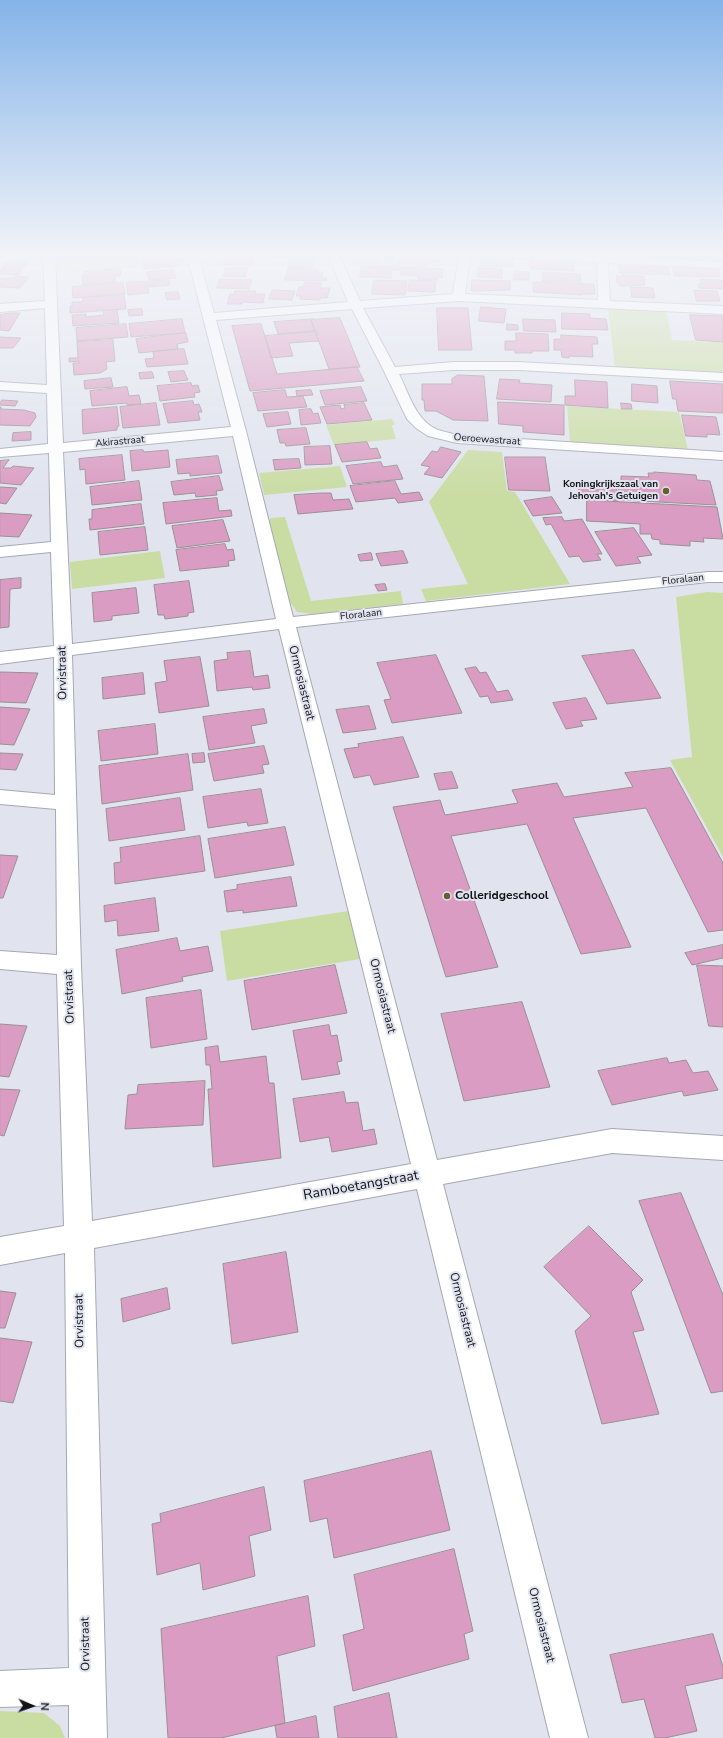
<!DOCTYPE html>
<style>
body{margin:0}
#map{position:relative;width:723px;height:1738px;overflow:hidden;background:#e1e4ef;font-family:"Nunito Sans",sans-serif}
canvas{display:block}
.north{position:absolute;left:12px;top:1686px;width:40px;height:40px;-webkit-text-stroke:3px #e1e4ef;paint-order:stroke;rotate:92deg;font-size:11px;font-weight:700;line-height:16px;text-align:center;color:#121317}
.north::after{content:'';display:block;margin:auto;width:14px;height:18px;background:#121317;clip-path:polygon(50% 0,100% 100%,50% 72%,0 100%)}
</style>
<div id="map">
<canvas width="723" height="1738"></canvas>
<div class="north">N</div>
</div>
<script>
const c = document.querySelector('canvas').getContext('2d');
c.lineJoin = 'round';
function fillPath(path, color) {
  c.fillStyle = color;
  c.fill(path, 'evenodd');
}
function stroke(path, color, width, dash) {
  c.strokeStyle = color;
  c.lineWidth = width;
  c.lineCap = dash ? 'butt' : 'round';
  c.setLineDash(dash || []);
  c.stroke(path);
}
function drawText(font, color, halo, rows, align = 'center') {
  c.font = font + ' "Nunito Sans",sans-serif';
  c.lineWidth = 4;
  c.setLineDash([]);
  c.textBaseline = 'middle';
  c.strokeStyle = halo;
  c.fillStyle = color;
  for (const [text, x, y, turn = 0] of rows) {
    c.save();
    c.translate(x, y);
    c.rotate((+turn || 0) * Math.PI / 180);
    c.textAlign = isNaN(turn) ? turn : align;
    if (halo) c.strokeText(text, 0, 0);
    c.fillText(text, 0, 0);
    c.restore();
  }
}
const green = new Path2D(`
 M56,255H139L141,267L67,273V270L56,271Z
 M608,308L666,311L672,340L723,342V374L615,368Z
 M567,406L679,412L688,450L570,443Z
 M392,419L395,424L392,426L396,439L334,445L326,425Z
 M468,450L502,452L507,491L515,492L570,584L426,601L421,589L468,584L429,502Z
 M340,466L347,487L264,495L259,473Z
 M285,517L311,601L401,591L403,604L312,614L297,612L288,599L269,520L271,518Z
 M160,551L165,578L72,589L70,562Z
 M707,592L723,593V857L670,760L692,757L676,597Z
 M348,911L360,959L227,981L220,931Z
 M0,1711L44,1713L60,1726L65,1738H0Z`);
const building = new Path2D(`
 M141,255H174V258H182L184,262L176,263L177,266L144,269Z
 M259,255H318L319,258Z
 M389,255H413L412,264H398L399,260H388Z
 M419,255H443V258H440V262L429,261V266H414L415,257H418Z
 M628,255H663V258H629Z
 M669,255H684V259L670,258Z
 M685,255H708L709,260L687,259Z
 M221,256L255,257L252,265L217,264Z
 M354,257L380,258L379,263H352Z
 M482,257L513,259L512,267L481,266Z
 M291,259L314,260L311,269L288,268Z
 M531,259L573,260L574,271L531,269Z
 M9,260L29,261L18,275L0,274V271Z
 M619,263L668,266L670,275L620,273Z
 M362,265L392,267V265H400V270H392L391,278L360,277Z
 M673,266L718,268L720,274H718L719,277L675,276Z
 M402,267L443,269L442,278L438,277V280L418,279V276L401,275Z
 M226,268H248L245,277L223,276Z
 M478,268L502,269V278L478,277Z
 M120,269L121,276H115L116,282L83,285L82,275H84V272Z
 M288,269L318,270L317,272H323L322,278H327L326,281L285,280Z
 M174,270L176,278L149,280L147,272Z
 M515,271L529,272V280H514Z
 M543,272L580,274L581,282L543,281Z
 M623,275L644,276L645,285L620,286L619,283H617L616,276L623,277Z
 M16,276L29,277L20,288L0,287V278H15Z
 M220,279L252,280L249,289L217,288Z
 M700,279L723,280V289L699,288L698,284H701Z
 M169,280L170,285L148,287L149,293L128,295L126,283Z
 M374,280L407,281L405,295L372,294Z
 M410,280L436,281L435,292L408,291Z
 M472,280L510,281V290L472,291Z
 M305,282L322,283L320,288H330L327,298H320V300L300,299L301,296H296L299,287H303Z
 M533,282L594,284L595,294H582V295L534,292Z
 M123,283L125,294L73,298L72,287Z
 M631,287L653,288L655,298L632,297Z
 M273,290L295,291L292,300L269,299Z
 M694,290L717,291L720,301H697Z
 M235,291H256L255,294H265L263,303L243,302L242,304H227L230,294H234Z
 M178,292L180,299L167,300L165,293Z
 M124,295L126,309L70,313V306H72V302H82L83,298Z
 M481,307L506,309L504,323L479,321Z
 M437,308H468L472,350H439Z
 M142,309L143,315L129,316L128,310Z
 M117,310L119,323L73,326L72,315L86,314V317L104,315L103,311Z
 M11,313H20L9,331L0,330V315Z
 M562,313L590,314V318L606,319L608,330L562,329Z
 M690,315L723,316V342L696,340Z
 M340,318L360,367L329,369L311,320Z
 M182,319L185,333L131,337L129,324Z
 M313,319L311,320L315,331L278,334L274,322Z
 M523,319L555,320L556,332L524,331Z
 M126,324L128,337L77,341L76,328Z
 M261,324L277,374L357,367L364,381L250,391L232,326Z
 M507,324L518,325V330H507Z
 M316,332L319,341L289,343L293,356L271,358L265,336Z
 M186,333L188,342L177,344L178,349L139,353L136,339Z
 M516,333L548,334L549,351H532V353H515V350H505V341H516Z
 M561,335L597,337L598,344H592L593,357L569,356V358L562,357L561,350H554V339H561Z
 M0,337L21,338L13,348H0Z
 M113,340L115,361L106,362L107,369L100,373L74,375L73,363H79V361L69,362V358H78L77,342Z
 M184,349L188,364L147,367L145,359L154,358L153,352Z
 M184,371L188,380L171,382L168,372Z
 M152,372L154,378L140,379L139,373Z
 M458,375L484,376L488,421L453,420L436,411H425L424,400H422V384H452V379Z
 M111,378L113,387L85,389L84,381Z
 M500,379L520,380L519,383L552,385L551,402L497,399Z
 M575,380L607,382L608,408L565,405V396H575Z
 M670,381L723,384V413L678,411L676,399H673Z
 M191,383L192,386L198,385L200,392L194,393L195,397L160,401L157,386Z
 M632,384L657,386L658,403L632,401Z
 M127,387L129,396L139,395L141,404L127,405V403L92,406L90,391Z
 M361,387L367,401L325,405L320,391Z
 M285,390L287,397L303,396L307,407L258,411L253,393Z
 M311,390L313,395L297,396L296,391Z
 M2,400L18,401L15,406L0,405Z
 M193,401L194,405L199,404L202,412H198L200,420L168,423L163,404Z
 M498,402L564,405V435L523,432V426L499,424Z
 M156,403L160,425L123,428L120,407Z
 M364,403L372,420L327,424L320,407L340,405L341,409L345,408L344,405Z
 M621,403L631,404L632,409H622Z
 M0,407H1V409L24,410L35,413L36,417L30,426L0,425Z
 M117,407L119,426L117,427V430L83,434L82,410Z
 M311,409L313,414L318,413L321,423L301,425L299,410Z
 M288,412L291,424L267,427L263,414Z
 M682,415L716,417L720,435L707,434V437L686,436Z
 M306,428L310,444L286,446L285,443H280L277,430Z
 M31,432V440L12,441L13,433Z
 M367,442L370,449L377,448L381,458L342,462L335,445Z
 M330,446L332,464L305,465L304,447Z
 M441,447L461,452L442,478L424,474L430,467L421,465L432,451L437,452Z
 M143,450L144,452L168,450L170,467L132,471L130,451Z
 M122,455L125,480L86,484L85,469L80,470L79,459Z
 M218,456L222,473L190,476V473L178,474L176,460Z
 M505,457H545L550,491L509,490Z
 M299,459L301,468L275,470L273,460Z
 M9,460L3,468H11L13,466L34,468L21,485L0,483V461Z
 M381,462L383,467L397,465L403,479L353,484L346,466Z
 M654,472L696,475L697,480L710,481L716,505L620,500L617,481H621V476L649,477L648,473H654Z
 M219,476L223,490L216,491L217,495L196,497L195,493L174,495L171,482Z
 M139,481L142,500L92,505L90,487Z
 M395,481L401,494L419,492L423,500L398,503L395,498L356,502L350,486Z
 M600,484L616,485L618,501L580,499L578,485L601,486Z
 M0,487L17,488L6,504L0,503Z
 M321,493H331L333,500L349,499L353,509L298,514L294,495Z
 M552,497L562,513L533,516L524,501Z
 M217,498L219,511L231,510L232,516L166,524L163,503Z
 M587,500L717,507L723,539L703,538L704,542L690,541V546L660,544V540L652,539L651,534H640V524L587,521Z
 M141,504L144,524L90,530L89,519H92V510Z
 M0,513L32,515L19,537L0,536Z
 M562,517L564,521L582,519L602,554H597L601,560L583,562L579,556L569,557L551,524L546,525L543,518Z
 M223,520L230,541L177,548L172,526Z
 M145,527L148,550L100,555L98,532Z
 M634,528L652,555L637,557L641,563L616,566L595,532Z
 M225,544L227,550L233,549L235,560L228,561L229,566L180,571L176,550Z
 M403,551L408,563L381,566L376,554Z
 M371,553L373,560L360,561L358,555Z
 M21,578V588L10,589L9,627L0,628V580Z
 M189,581L194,612L188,613V616L165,619L164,615H158L154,585Z
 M385,584L387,590L378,591L375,585Z
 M136,588L139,613L112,616V620L94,622L92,593Z
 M634,650L661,698L607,704L582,656Z
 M250,651L254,677L268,675L270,688L253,690L252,687L217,691L214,661L228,659L227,653Z
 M436,655L462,713L392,723L384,700L391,699L377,663Z
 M200,657L209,706L159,713L155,683L167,681L164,661Z
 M476,667L480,673L486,672L497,692L508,690L513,700L491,703L488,696L480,697L465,669Z
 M0,672L38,673L26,703L0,702Z
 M143,673L145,694L103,699L102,678Z
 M586,698L597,719L580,721L583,726L566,729L553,703Z
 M369,706L376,729L343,733L336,710Z
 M0,707L30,709L14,745L0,744Z
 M264,709L267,723L251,726L255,743L209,750L203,717Z
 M155,724L158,754L101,761L98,731Z
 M403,737L419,777L374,785L370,775L354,778L344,749L359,747L358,744Z
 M264,746L269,764L262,765L264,773L214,781L208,754Z
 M0,753L23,754L16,770L0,769Z
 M204,753L205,762L193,763L192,754Z
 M188,754L193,790L102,804L99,766Z
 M671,768L723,863V930L708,932L646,808L573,818L631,947L581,954L527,824L451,836L498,967L446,977L393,807L440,800L445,815L518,803L512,790L557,783L564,797L633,787L625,773Z
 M452,772L458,788L439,790L434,774Z
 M261,789L268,823L248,826L247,822L208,828L203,797Z
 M180,798L185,830L109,841L106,809Z
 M285,827L294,865L215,878L208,839Z
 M200,836L205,871L115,884L114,863L121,862L120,848Z
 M0,855L18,856L3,898H0Z
 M291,877L297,906L243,913V910L227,912L224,891L237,889V885Z
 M155,898L159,931L118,936L117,920L105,922L104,906Z
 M177,938L180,951L208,946L213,971L182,977L183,981L122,994L116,950Z
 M723,945V958L692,965L685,953Z
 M335,965L347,1013L252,1030L244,981Z
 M697,965L723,966V1027L709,1026Z
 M201,990L207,1039L151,1048L146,998Z
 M522,1002L550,1087L464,1101L441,1014Z
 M0,1024L27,1026L9,1077L0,1076Z
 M329,1025L331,1036L337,1035L342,1061L337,1062L340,1074L302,1080L293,1031Z
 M218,1046L220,1062L266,1056L269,1083H274L281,1158L213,1167L208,1089H212L210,1065H206L205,1048Z
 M667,1058L669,1063L686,1060L693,1073L708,1071L718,1090L684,1096L682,1091L612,1105L598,1071Z
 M205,1081L203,1125L125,1129L128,1095L137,1094L138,1085Z
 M0,1089L20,1090L4,1136L0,1135Z
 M344,1092L346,1103L358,1102L363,1131L374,1129L377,1144L332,1152L329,1137L300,1142L293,1099Z
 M681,1193L723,1295V1391L711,1393L639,1201Z
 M589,1226L643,1280L631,1292L644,1330L633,1332L659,1414L602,1424L575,1331L591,1316L544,1267Z
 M286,1252L298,1332L232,1344L223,1264Z
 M167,1288L170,1309L123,1322L121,1299Z
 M0,1291L16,1293L5,1328H0Z
 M0,1338L32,1342L13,1403L0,1401Z
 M431,1451L450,1530L334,1558L327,1518L310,1522L304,1481Z
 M264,1487L271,1530L249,1536L255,1576L203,1590L200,1563L157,1575L152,1524L161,1522L160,1514Z
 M454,1549L473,1631L464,1634L469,1659L353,1691L343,1635L364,1629L354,1575Z
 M308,1596L315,1646L277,1656L285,1723L221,1738H168L161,1629Z
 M713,1634L723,1667V1678L685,1686L697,1731L665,1738H655L644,1699L622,1703L610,1655Z
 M389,1693L397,1738H338L334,1707Z
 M316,1716L319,1738H277L275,1726Z`);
const minor = new Path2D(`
 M43,255H55L63,443L231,427L187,255H198L214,313L348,302L328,255H339L360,301L453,294L459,255H470L465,294L598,300L597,262L516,258L511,255H608L723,262V268L608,263L610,301L723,306V314L459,301L363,308L395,367L454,362H518L723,373V381L518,370H454L399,374C409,394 416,421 438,430C444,432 451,433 457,435L723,452V460L457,443L428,436L416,428L407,419L384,371L352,309L216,320L246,431L293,617L708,572H723V582H708L296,627L437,1160L612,1129L723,1136V1160L612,1153L443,1184L588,1738H550L417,1189L94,1248L107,1738H69V1705L0,1707V1671L69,1668L65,1253L0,1265V1237L64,1226L57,974L0,969V951L57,955L56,809L0,804V790L55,795L54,657L0,664V652L54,646L51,552L0,557V547L51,542L49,453L0,457V449L48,444L47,393L0,390V382L47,385L45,308L0,312V304L45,301ZM233,436L276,619L72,644L63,452ZM279,629L411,1164L92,1221L81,966L72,655Z`);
const markers = [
 [666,491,4,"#685f2c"],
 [447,896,4,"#685f2c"]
];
const farStreetnames = [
 ["Oeroewastraat",487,440,4],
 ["Akirastraat",120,442,-5],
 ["Floralaan",683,580,-6],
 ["Floralaan",361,615,-6]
];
const farPoinames = [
 ["Koningkrijkszaal van",658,485],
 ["Jehovah's Getuigen",658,497]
];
const streetNames = [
 ["Orvistraat",63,673,-91],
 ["Ormosiastraat",301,683,76],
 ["Ormosiastraat",382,996,76],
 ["Orvistraat",70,997,-92],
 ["Ormosiastraat",462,1310,76],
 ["Orvistraat",80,1321,-91],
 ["Ormosiastraat",541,1625,76],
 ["Orvistraat",86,1644,-91]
];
const poiNames = [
 ["Colleridgeschool",455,896]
];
const nearStreetnames = [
 ["Ramboetangstraat",361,1186,-10]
];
fillPath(green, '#c9dca2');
fillPath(building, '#da9cc2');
stroke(building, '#9a8f95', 1);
stroke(minor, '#a5a8b3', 2);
fillPath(minor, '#fff');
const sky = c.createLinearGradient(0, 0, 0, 499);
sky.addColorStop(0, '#84b4e9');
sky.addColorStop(0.51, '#f2f3f8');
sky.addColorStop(1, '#f2f3f800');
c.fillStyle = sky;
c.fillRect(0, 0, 723, 499);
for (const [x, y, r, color] of markers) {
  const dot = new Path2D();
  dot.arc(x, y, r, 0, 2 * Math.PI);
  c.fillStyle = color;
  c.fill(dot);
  stroke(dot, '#e1e4ef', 1.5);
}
drawText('10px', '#121317', '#e1e4ef', farStreetnames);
drawText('bold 10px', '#121317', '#e1e4ef', farPoinames, 'right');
drawText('12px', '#121317', '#e1e4ef', streetNames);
drawText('bold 12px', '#121317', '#e1e4ef', poiNames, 'left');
drawText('14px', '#121317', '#e1e4ef', nearStreetnames);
</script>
